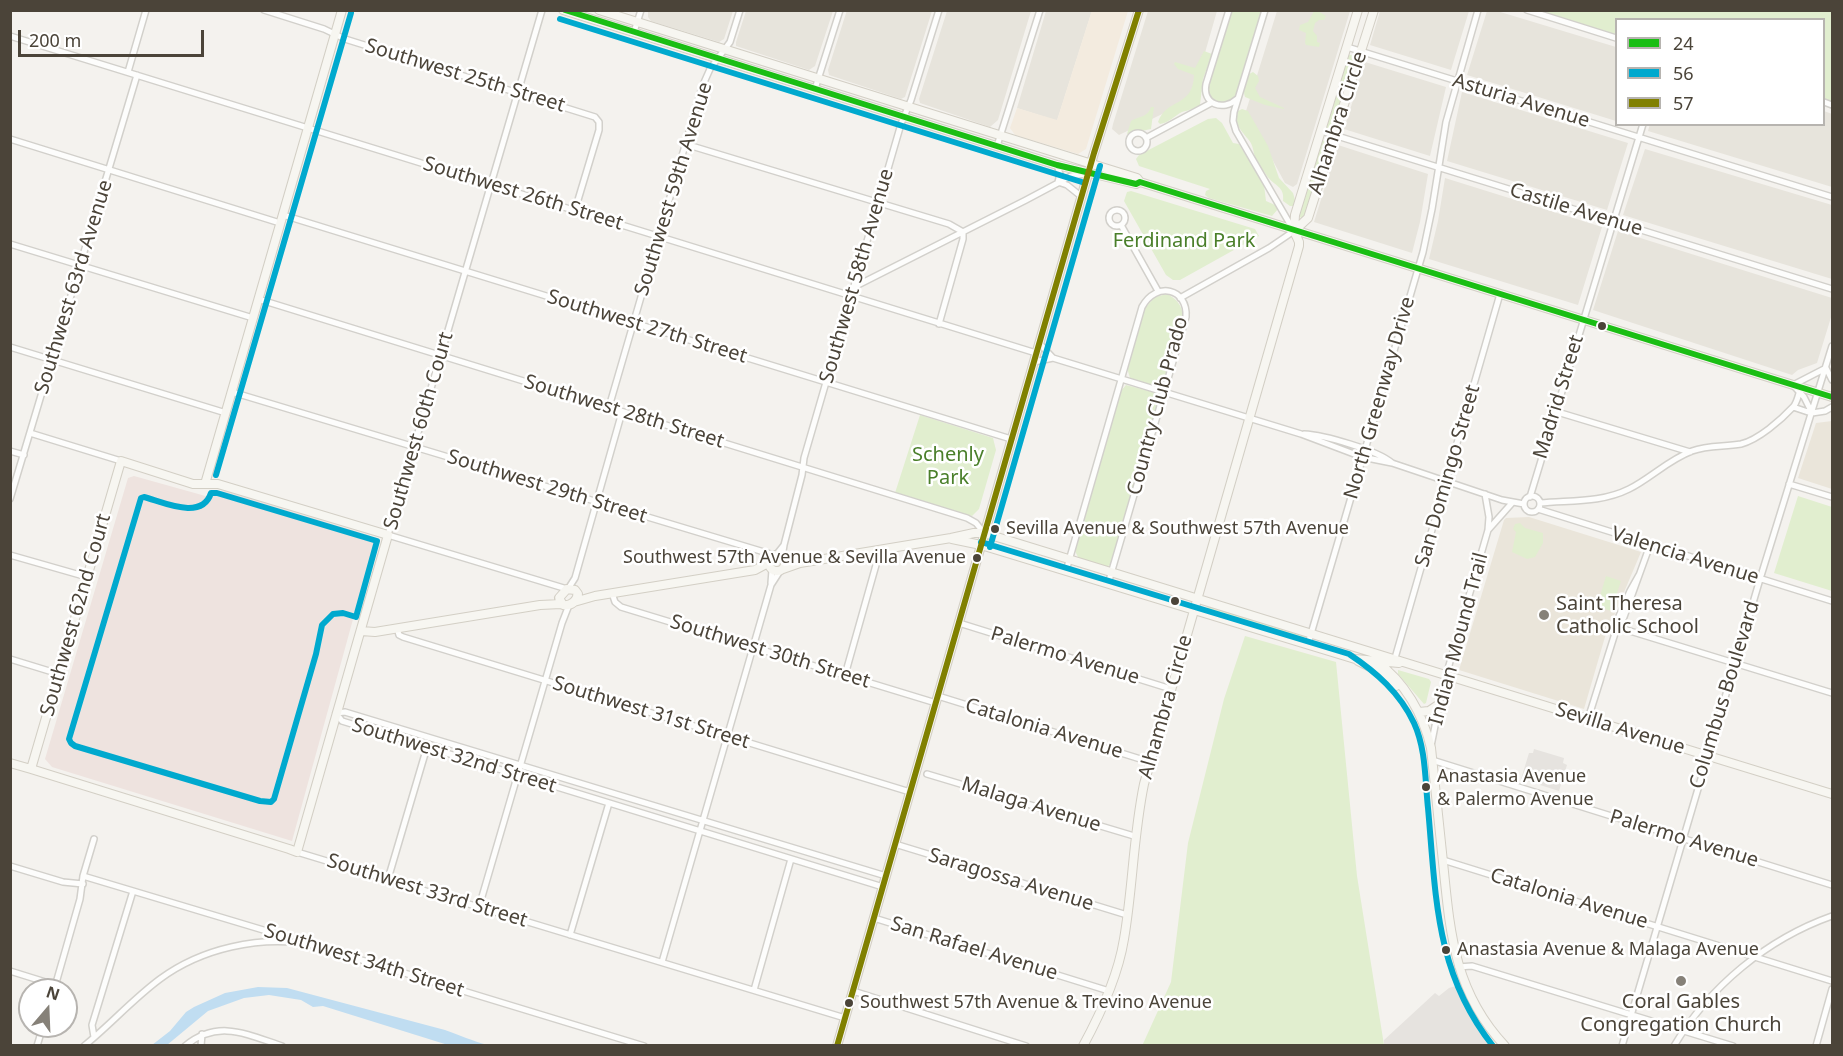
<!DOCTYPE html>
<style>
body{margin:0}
#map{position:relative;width:1843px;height:1056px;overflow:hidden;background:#f4f2ee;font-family:"Noto Sans",sans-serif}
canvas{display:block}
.frame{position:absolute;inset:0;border:12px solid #4b4439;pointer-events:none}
.legend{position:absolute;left:1615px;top:18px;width:210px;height:108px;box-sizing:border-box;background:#fff;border:2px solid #b7b4b0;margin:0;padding:8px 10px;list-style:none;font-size:18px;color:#4b4439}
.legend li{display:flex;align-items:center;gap:12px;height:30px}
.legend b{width:30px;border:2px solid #b7b4b0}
.north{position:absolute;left:18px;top:978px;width:60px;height:60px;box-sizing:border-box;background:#fff;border:2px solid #b7b4b0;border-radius:50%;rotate:19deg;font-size:16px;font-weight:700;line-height:24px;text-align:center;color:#4b4439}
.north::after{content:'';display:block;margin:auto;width:21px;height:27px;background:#868178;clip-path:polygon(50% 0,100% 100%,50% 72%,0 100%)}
.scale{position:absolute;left:18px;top:30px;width:186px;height:27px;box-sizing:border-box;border:3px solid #4b4439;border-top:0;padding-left:8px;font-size:18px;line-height:21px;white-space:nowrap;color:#4b4439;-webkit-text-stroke:4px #fff;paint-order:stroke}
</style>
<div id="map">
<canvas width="1843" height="1056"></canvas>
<div class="frame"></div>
<ul class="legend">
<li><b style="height:8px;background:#1abe14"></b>24</li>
<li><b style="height:8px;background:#00a9ce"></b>56</li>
<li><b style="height:8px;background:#808000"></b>57</li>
</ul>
<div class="north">N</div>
<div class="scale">200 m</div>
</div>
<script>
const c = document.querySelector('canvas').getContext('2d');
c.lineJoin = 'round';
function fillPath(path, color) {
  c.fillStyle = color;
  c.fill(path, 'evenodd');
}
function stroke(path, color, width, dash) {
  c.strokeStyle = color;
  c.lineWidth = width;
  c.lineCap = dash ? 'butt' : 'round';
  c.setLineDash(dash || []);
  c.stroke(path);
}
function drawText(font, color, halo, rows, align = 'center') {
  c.font = font + ' "Noto Sans",sans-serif';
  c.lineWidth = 5;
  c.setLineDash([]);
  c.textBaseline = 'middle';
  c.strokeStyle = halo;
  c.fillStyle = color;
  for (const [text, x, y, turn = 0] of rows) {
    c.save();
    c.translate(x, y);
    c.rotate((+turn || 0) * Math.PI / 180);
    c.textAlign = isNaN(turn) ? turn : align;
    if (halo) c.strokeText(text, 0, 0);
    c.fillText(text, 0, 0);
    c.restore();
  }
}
const residential = new Path2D(`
 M847,10L932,11L905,97L901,99L829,75L828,70Z
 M648,11V10L733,11L724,39L719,42L651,21L648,17Z
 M746,11H833L815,66L809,70L736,46V42Z
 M947,11H1031L998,120L990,127L920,103L919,99Z
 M1046,11H1092L1057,121L1017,108Z
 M1148,11H1217L1192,98L1189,101L1119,135L1112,129L1113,124Z
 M1277,11H1350L1297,184L1293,187L1285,183L1246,111Z
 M1380,11H1469L1451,70L1370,45Z
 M1487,11H1497L1616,47V121L1467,75Z
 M1365,62L1446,87L1430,156L1344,129Z
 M1462,92L1628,143L1607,210L1447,161Z
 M1824,111L1832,114V187L1648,131L1650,124H1824Z
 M1338,145L1428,174L1420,222L1412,253L1314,222Z
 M1645,149L1832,205V279L1623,215Z
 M1445,178L1602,227L1578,305L1429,259L1438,221Z
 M1618,231L1832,298V314L1817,363L1798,370L1792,375L1593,310Z`);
const commercial = new Path2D(`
 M1092,10L1128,11L1086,149L1078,154L1015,135L1010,128L1017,108L1057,120Z`);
const education = new Path2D(`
 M1832,421V489L1798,478L1816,423Z
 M1529,517L1641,552L1605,637L1584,709L1459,670L1504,520L1506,518Z`);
const medical = new Path2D(`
 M134,476L209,497L218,492L225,491L369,535L373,538L374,543L292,841L52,767L45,759L128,478Z`);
const green = new Path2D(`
 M1232,11H1263L1236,96C1227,104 1219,105 1210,97L1208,87Z
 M1314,11H1318L1326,16L1324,20H1319L1315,23L1313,31L1317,36V42L1320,43L1319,47L1306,45L1305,43L1306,33L1299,30L1300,25L1308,22Z
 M1535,11H1832V102L1824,99V20H1616V35Z
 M1204,51L1212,54L1203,79L1200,105C1194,109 1189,110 1182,112C1174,116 1169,123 1160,124L1158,122C1166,98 1193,108 1194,75L1178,69L1174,64L1175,62L1195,68Z
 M1347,54L1357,57L1334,130L1324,127Z
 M1253,72L1258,76L1259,81L1255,88L1260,97L1284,108V109L1265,105L1245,97C1242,89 1246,81 1249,74Z
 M1151,107H1154L1151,129L1127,134L1131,121C1140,116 1148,117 1151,107Z
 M1242,109L1248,111L1268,146L1279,178L1293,193L1295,200L1294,206H1290L1283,201C1285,186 1274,186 1267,176C1264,171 1259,166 1256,160C1253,154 1254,145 1248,139C1240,129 1234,124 1238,111Z
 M1216,118L1222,123L1233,143L1239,144L1264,185L1266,201L1275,205L1278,209L1272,216L1209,198L1205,195L1206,191L1210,189L1139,166L1136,159L1139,155L1208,119Z
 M1322,140L1330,143L1305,220L1298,216Z
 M1131,191L1255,229L1259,236L1180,280H1173L1166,275L1124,201L1127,192Z
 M1167,294C1175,298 1180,303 1182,311C1185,321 1167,367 1164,380C1155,391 1140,384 1130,378L1127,368L1144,309L1155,297Z
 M1126,385L1153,392L1158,398V403L1116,548L1111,564L1107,567L1079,559L1075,551L1120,392Z
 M920,415L993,438L996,450L979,509L972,516L895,493Z
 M1798,496L1832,507V591L1774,573Z
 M1520,523L1525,528L1543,533V543L1535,557L1527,559L1512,552L1516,532L1513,529L1515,524Z
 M1606,576L1621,581L1611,611L1597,606Z
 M1209,605L1306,635V637L1301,638L1280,632L1263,629L1207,611L1206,609Z
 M1245,636L1336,662L1357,876L1384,1045L1142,1046L1171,982L1188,843L1224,699Z
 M1398,670L1429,679L1431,682L1426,703L1424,704L1398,674Z`);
const parking = new Path2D(`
 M1534,749L1564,758L1563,763L1567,765L1559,791L1521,779L1529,753H1533Z
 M1456,986L1470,1013L1491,1045H1384V1040L1435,993L1439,996L1449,988Z`);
const water = new Path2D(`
 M258,987L287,988L445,1030C460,1035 472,1041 488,1045H448L323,1006L313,1007L301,1000L269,995L244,998L208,1011L167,1045H152L170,1031L186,1012L194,1007L225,993Z`);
const street = new Path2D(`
 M264,10L324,29L345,39L595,117L599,122V130L575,210
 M542,10L388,535L567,589
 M1229,10L1206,84C1202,104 1223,112 1237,99
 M1527,10L1616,38
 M634,32L641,10
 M10,36L1036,353
 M1347,47L1832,197
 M128,72L146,10
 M815,89L840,10
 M1824,102L1832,105
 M1321,131L1832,289
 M1129 142a9 9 0 1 1 18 0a9 9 0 1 1-18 0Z
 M1146,138L1211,103
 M10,139L280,223
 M685,144L949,224L963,232V239L939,324
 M997,146L1040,10
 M1057,165L1060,174L1058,182
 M1058,182L1067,185L1082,197
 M1109 218a8 8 0 1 1 16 0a8 8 0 1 1-16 0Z
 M283,215L1011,439
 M1121,225L1158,291
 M10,244L253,318
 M854,287L1026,200L1071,176L1087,174
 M1180,298L1269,248L1294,231L1236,131L1233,121L1234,112L1265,10
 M258,299L967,518L976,523L984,533
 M1039,343L1053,358
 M10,347L226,413
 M1034,362L1053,358L1301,434L1362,457L1392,463
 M232,392L774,555
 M609,407L702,87L710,69L730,42L740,10
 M1793,407L1811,413
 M1554,411L1690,452
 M1812,413L1804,397L1793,385L1826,368L1832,380
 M1812,413L1825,411L1832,407
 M30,433L121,461
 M1304,434C1324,435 1377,450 1392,463L1502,500L1524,504
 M10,451L24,455
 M1789,484L1832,497
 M1524 504a8 8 0 1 1 16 0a8 8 0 1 1-16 0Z
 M1530,497L1643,124
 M10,499L137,75
 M1540,503C1570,500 1601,503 1629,489C1651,478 1668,460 1692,451C1708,445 1724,447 1741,444C1758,440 1781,420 1793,407C1797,403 1798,396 1800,390
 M1538,509L1832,601
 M1488,530L1512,503
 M784,545L802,475L804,458L901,124L911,100L939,10
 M10,555L87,577
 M776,555L784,545L782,557
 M1066,571L1142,307C1156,281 1188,288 1186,317L1108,584
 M771,583L772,570
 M568,589L575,578L622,412
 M612,593L615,602L621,607L936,703
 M959,623L1171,689
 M1617,627L1832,693
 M1617,627L1624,617L1650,545
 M397,628L399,635L403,637L910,792
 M1308,644L1423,252L1432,209L1446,122L1478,10
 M1395,658L1500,294
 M10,659L59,674
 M845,675L876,565L878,550
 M938,696L1150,762
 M1588,719L1617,627L1616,623L1630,591L1639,575
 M1431,746L1443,686L1488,530L1489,517L1485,494
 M1432,760L1832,885
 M927,774L1134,836
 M895,844L1127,915
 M297,852L845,1018
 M1443,860L1832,981
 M10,866L63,882L83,884
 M83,876L280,935L290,941
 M388,879L427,747
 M883,887L342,721L336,713L345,712L886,876
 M479,907L562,623L569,605
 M874,918L1109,991
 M570,935L609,803
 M662,962L771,585L780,571
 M1458,967L1472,966L1733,1046
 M10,971L55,985
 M54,990L80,899L83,876L94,839
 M754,990L791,859
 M853,991L1026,1046
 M94,1037L92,1025L133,891
 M37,1046L43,1026
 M84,1046C111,1024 133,999 160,979C202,948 259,936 309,944L644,1046
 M185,1046C218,1019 246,1034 282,1046
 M201,1046L202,1034
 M1622,1046L1760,579L1832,346
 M1674,1046C1709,987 1767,939 1832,916
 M1816,1046L1832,989`);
const secondary = new Path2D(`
 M563,10L1057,165L1136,184L1140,182L1832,397
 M599,10L1108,169L1137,178L1140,182
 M1294,231L1308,218L1374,10
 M205,484L342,10
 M952,539L981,545L1355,659L1399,663
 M769 563a8 8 0 1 1 16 0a8 8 0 1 1-16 0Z
 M783,569L800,563L951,538L974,533H984L1832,794
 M567,589L575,590L578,594C576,602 571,606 563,605L559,598Z
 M574,602L595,596L755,570L768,563
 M361,631L375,632L540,605L561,604
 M1358,661L1376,670L1396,686
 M1376,661C1405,682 1423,714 1431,748C1435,786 1439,824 1443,862C1450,932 1454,992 1505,1046
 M1419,712L1429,711L1438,705
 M10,763L31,769L289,849L297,852L388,535L218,484H193L121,461L31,769
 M837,1046L1094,153L1139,10
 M1083,1046C1101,1013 1118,976 1124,939C1133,887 1133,837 1144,784L1299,246V242L1294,231L1295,215L1358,10`);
const bus1 = new Path2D(`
 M565,10L1057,165L1136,184L1140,182L1832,397`);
const bus2 = new Path2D(`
 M560,19L1085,183
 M216,475L351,13
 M211,493H217L377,541L356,617L343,613L333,614L322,625L316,654L274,799L271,802L260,801L75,746L71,743L69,739L141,498L144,497C163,502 202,521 211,493Z
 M981,542L1349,654C1376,672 1400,693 1414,723C1426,749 1425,780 1428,808C1436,896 1435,973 1493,1046
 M990,547L1100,166`);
const bus3 = new Path2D(`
 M837,1046L1094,153L1139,10`);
const markers = [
 [1602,326,5,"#4b4439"],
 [995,529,5,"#4b4439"],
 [977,558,5,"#4b4439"],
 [1175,601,5,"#4b4439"],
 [1544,615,6,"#868178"],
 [1426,787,5,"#4b4439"],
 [1446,950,5,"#4b4439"],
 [1681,981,6,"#868178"],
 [849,1003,5,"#4b4439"]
];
const busNames = [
 ["Sevilla Avenue & Southwest 57th Avenue",1006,529],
 ["Southwest 57th Avenue & Sevilla Avenue",966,558,"right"],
 ["Anastasia Avenue",1437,777],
 ["& Palermo Avenue",1437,800],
 ["Anastasia Avenue & Malaga Avenue",1457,950],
 ["Southwest 57th Avenue & Trevino Avenue",860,1003]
];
const streetNames = [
 ["Southwest 25th Street",465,76,17],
 ["Asturia Avenue",1521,101,17],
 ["Alhambra Circle",1338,123,-72],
 ["Southwest 59th Avenue",674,189,-73],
 ["Southwest 26th Street",523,194,17],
 ["Castile Avenue",1576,210,17],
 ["Southwest 58th Avenue",857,276,-74],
 ["Southwest 63rd Avenue",74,287,-73],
 ["Southwest 27th Street",647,327,17],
 ["Madrid Street",1559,397,-73],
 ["North Greenway Drive",1380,398,-74],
 ["Country Club Prado",1158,406,-75],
 ["Southwest 28th Street",624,412,17],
 ["Southwest 60th Court",419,431,-74],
 ["San Domingo Street",1448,476,-74],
 ["Southwest 29th Street",547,487,17],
 ["Valencia Avenue",1685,556,17],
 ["Southwest 62nd Court",76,615,-74],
 ["Indian Mound Trail",1459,639,-75],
 ["Southwest 30th Street",770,652,17],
 ["Palermo Avenue",1065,656,17],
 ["Columbus Boulevard",1725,695,-73],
 ["Alhambra Circle",1166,707,-74],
 ["Southwest 31st Street",651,713,17],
 ["Catalonia Avenue",1044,729,17],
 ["Sevilla Avenue",1620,729,17],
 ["Southwest 32nd Street",454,756,17],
 ["Malaga Avenue",1031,805,17],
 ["Palermo Avenue",1684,839,17],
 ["Saragossa Avenue",1011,880,17],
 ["Southwest 33rd Street",427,891,17],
 ["Catalonia Avenue",1569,899,17],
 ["San Rafael Avenue",974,949,17],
 ["Southwest 34th Street",364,961,17]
];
const parkNames = [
 ["Ferdinand Park",1184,241],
 ["Schenly",948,455],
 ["Park",948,478]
];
const poiNames = [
 ["Saint Theresa",1556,604],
 ["Catholic School",1556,627],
 ["Coral Gables",1681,1002,"center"],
 ["Congregation Church",1681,1025,"center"]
];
fillPath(residential, '#e7e4dc');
fillPath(commercial, '#f3ebdf');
fillPath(education, '#eae5da');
fillPath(medical, '#eee3df');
fillPath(green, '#e1eecf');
fillPath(parking, '#e6e3df');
fillPath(water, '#c0ddf1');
stroke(street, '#d2d0cb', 8);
stroke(secondary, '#d3cfc5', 10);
stroke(street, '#fdfdfc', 5);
stroke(secondary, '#f7f6f1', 8);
stroke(bus1, '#1abe14', 6);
stroke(bus2, '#00a9ce', 6);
stroke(bus3, '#808000', 6);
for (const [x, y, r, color] of markers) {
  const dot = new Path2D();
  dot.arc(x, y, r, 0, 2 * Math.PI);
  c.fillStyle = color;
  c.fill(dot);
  stroke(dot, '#fff', 2);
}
drawText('18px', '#4b4439', '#fff', busNames, 'left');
drawText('20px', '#4b4439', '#fff', streetNames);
drawText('20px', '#4a7f2a', '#fff', parkNames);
drawText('20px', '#4b4439', '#fff', poiNames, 'left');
</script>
